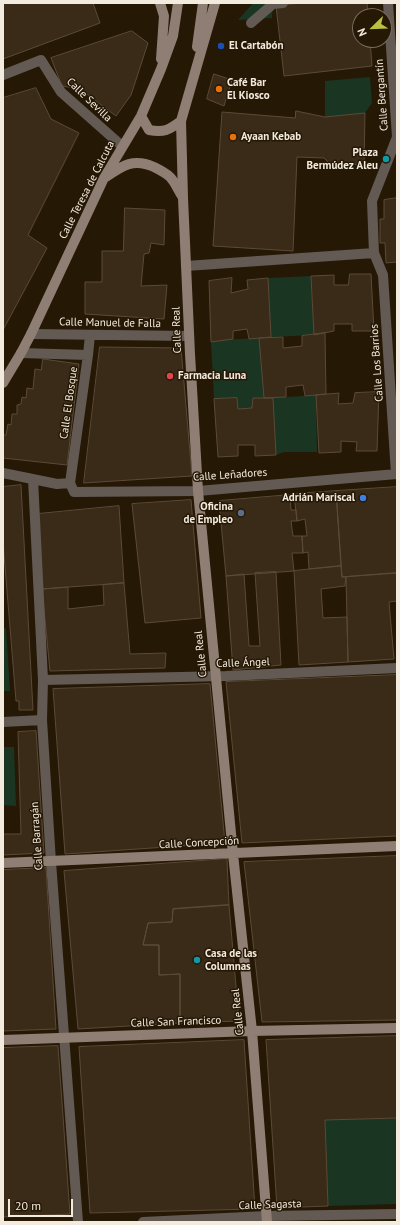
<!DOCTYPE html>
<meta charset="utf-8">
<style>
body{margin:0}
#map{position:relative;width:400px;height:1225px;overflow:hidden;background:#251805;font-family:"PT Sans",sans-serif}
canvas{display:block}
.frame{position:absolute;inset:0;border:4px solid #f4ebdf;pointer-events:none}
.north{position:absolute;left:352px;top:8px;width:40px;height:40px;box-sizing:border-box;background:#251805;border:1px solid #786c5c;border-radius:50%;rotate:247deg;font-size:11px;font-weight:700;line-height:16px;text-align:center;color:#f4ebdf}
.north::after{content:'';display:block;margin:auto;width:14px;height:18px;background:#bcbf44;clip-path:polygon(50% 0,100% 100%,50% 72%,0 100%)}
.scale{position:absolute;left:8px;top:1199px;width:65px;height:18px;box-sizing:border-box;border:2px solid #f4ebdf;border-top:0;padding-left:5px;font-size:12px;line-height:14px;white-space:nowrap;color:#f4ebdf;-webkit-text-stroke:3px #251805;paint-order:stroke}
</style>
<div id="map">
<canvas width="400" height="1225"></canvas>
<div class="frame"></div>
<div class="north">N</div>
<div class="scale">20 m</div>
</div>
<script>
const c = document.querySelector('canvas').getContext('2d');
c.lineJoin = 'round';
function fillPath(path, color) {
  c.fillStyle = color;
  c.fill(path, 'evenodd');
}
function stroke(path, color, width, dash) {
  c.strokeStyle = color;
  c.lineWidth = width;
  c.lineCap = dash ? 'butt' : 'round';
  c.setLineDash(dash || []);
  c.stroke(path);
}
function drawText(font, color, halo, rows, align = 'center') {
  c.font = font + ' "PT Sans",sans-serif';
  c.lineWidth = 3;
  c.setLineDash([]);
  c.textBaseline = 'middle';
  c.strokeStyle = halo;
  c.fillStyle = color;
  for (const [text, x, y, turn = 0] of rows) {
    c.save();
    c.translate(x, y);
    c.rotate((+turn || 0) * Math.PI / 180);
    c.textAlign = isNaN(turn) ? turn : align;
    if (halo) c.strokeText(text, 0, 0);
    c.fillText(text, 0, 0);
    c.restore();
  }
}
const green = new Path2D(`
 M253,3H283L273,4L272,18L238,20Z
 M370,77L372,103L365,113L325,117V81Z
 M311,276L314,335L271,337L268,278Z
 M259,338L264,398H253L252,408L238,409L237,398L214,399L211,342L220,340Z
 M316,395L317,452H284L276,455L273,398Z
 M6,628L10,691H3V629Z
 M3,747H14L16,806L3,805Z
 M397,1118V1204L328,1206L325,1120Z`);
const building = new Path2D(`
 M3,3H93L100,23L3,59Z
 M302,3H367L368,16H360V40H370L372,66L284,76L276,6Z
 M132,31L148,43L131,95L116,116L80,89L62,86L51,58Z
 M214,74L232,80L224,106L207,99Z
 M36,88L51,119L79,133L28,235L47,248L3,330V98Z
 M296,111L325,117L365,113L364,165L329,163L324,158L297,157L293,251L213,246L222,112L295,118Z
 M395,198H397V262L386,263L385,243H380V219H384V200Z
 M125,208L165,210L164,245L151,243L149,253L144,254L141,286L167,285L164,319L85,314V282H102V251H123Z
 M350,274H371L374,331H352V324H334V331L314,335L311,276L334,275V285H348Z
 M232,278L231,293L248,289L247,280L268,278L271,337L249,339L247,329L233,331V339L211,342L209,281Z
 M325,333L326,394L305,396L303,385L286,387V397L264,398L259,338L283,337V348L302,346V336Z
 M100,347L181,348L192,476L84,483Z
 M43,359L79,364L67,465L3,458V435H6L8,424L11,425L12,414H17V405L21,404L22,397L26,398L27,388L33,389L35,369L41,370Z
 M379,392L377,451H356L357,442L341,441V452L319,453L316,395L339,393L338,404L353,403L355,393Z
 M237,398L238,409L252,408L253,398H273L276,455L255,456V445H238V456L218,457L214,399Z
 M21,485L33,710H19V701H16L3,542V487Z
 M397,487V573L342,577L336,491Z
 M336,491L341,566L309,569L308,552L303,553L302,536H307L305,519L297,521L294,494Z
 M290,495L291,510H296L297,521H291L293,536H302L303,553H292L294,571L226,576L219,501Z
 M191,500L201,618L145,623L132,504Z
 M119,506L124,583L42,589L38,514Z
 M341,566L342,577H346L345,586L321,589L323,618L347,617L348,662L299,665L294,571Z
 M276,572L281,665L233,670L226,576L244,574L249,646H260L255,573Z
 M397,573V601L389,602L394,659L348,662L346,577Z
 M124,583L130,654L166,653L165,668L50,671L42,589L68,587V609L104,605L103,585Z
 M397,675V836L242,843L226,682Z
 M210,684L225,843L65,854L53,689Z
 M36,731L44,853L3,855V834H21L18,732Z
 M397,856V1020L262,1022L244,862Z
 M227,859L229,905L173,909L172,922L148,923L143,945H159V975L180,974V1023L78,1029L64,871Z
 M46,868L56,1029L3,1031V870Z
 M229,905L239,1021L180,1023V974L159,975V945H143L148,923L172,922L173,909Z
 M397,1036V1118L325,1120L328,1206L277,1208L266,1040Z
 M244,1040L255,1209L90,1213L79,1047Z
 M58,1046L70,1214L3,1217V1048Z`);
const street = new Path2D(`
 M388,3L397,137L372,201L374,253L383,275L396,474
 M251,23L273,4L283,3
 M3,75L41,60L61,92L122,146
 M186,266L374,253
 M31,334L189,336
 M88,355L90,335
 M3,473L57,484L70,483L88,355L21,353
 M33,479L43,680L42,720L51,862L78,1222
 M70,483L74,492L198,491L397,474
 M43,680L226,676L397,668
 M3,722L42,720
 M143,1222L267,1216L397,1214`);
const secondary = new Path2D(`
 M160,3L164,16L161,59
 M215,3L181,121L183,198L190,354L198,491L233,854L252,1031L267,1222
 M197,47L203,3
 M141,116L149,130C164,133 169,130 181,121
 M106,177C123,165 134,158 154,167C160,170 166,173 170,177C175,182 178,190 182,196
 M3,383L21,353L31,334L104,178L141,116L161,69L173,36L178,3
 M3,863L397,846
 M3,1040L252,1031L397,1028`);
const markers = [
 [221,46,4,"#1a4fb4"],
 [219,89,4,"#e8710a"],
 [233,137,4,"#e8710a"],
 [386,159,4,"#0f9aa8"],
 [170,376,4,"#e0444e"],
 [363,498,4,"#3f7fe0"],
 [241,513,4,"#5c6f8a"],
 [197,960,4,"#0f9aa8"]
];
const poiNames = [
 ["El Cartabón",229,46],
 ["Café Bar",227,83],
 ["El Kiosco",227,96],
 ["Ayaan Kebab",241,137],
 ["Plaza",378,153,"right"],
 ["Bermúdez Aleu",378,166,"right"],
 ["Farmacia Luna",178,376],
 ["Adrián Mariscal",355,498,"right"],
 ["Oficina",233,507,"right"],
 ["de Empleo",233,520,"right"],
 ["Casa de las",205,954],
 ["Columnas",205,967]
];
const streetNames = [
 ["Calle Bergantín",382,95,-94],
 ["Calle Sevilla",89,100,44],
 ["Calle Teresa de Calcuta",87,190,-63],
 ["Calle Manuel de Falla",110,323,1],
 ["Calle Real",177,330,-92],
 ["Calle Los Barrios",377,363,-94],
 ["Calle El Bosque",69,403,-82],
 ["Calle Leñadores",230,475,-4],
 ["Calle Real",201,654,-96],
 ["Calle Ángel",243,663,-2],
 ["Calle Barragán",37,836,-94],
 ["Calle Concepción",199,843,-3],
 ["Calle Real",238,1012,-96],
 ["Calle San Francisco",176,1022,-2],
 ["Calle Sagasta",270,1205,-2]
];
fillPath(green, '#1a3521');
fillPath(building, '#3a2a18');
stroke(building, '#5b4a37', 1);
stroke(street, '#645a54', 10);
stroke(secondary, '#8f7e74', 10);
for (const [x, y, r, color] of markers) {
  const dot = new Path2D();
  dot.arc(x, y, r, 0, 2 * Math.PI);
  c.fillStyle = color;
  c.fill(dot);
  stroke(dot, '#251805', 1.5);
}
drawText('bold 11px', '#f4ebdf', '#251805', poiNames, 'left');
drawText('11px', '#f4ebdf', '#251805', streetNames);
</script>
